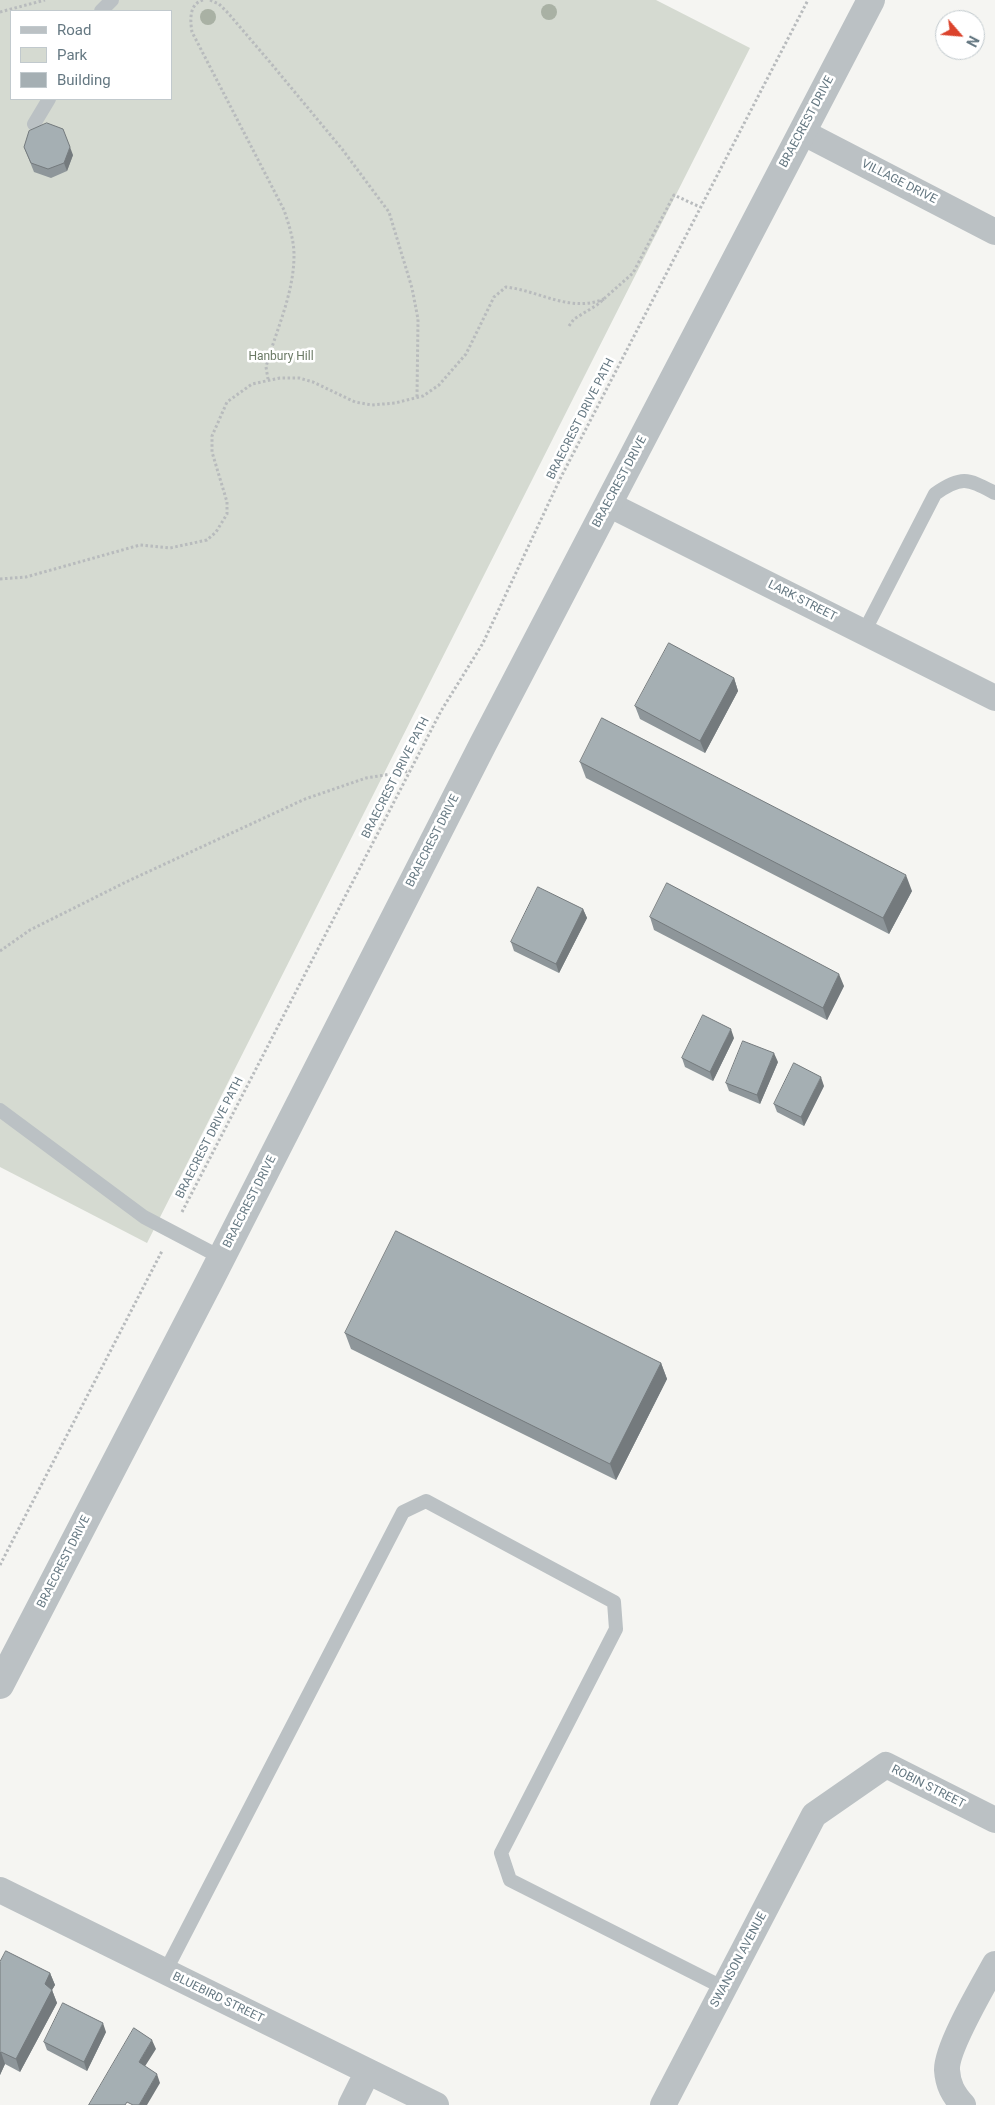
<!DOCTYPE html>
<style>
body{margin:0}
#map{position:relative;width:995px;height:2105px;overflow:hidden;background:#f5f5f2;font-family:Roboto,sans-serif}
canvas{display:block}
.legend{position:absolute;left:10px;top:10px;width:162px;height:90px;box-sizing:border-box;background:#fff;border:1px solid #c1c9cd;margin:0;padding:6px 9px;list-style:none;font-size:15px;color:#657882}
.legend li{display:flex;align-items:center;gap:10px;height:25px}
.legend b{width:25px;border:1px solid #c1c9cd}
.north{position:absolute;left:935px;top:10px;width:50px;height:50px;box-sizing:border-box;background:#fff;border:1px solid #c1c9cd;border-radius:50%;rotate:117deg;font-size:14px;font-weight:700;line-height:20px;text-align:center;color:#657882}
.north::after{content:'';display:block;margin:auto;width:18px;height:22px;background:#db432c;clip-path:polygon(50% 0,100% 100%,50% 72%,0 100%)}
</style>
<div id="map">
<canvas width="995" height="2105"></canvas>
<ul class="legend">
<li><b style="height:6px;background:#bbc1c4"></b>Road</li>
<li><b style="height:14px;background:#d5dad1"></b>Park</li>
<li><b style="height:14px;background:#a5afb3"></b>Building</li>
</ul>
<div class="north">N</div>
</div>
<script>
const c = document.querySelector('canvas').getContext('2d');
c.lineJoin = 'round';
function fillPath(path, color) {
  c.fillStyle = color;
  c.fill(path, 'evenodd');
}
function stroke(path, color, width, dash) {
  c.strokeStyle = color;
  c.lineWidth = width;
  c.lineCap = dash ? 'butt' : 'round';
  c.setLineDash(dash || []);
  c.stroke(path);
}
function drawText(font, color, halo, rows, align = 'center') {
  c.font = font + ' Roboto,sans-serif';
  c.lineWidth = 5;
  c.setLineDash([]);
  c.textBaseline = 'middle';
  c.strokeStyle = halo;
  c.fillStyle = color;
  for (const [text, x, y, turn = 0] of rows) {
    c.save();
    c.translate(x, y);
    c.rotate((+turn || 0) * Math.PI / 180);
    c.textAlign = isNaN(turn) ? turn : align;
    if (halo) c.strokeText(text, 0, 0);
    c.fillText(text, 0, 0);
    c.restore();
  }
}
const green = new Path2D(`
 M0,0H656L750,48L147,1243L0,1167ZM11,11H171V99H11Z`);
const path = new Path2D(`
 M203,0C189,4 190,20 192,32L284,210C289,225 294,240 294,255C294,294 276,330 266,367L268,379
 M210,0L219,4L228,13L269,61L342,149L389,212L412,288L418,319L417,397
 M0,12L45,0
 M569,326L574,319L597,305L633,273L674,195L700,207
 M0,579L26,577L140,545L170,548L207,540L216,532L227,514V502L212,452V436L227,402L252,384L280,378H299L313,382L355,402L372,405L395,403L423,396L439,385L466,354L494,297L506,287C540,291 570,313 604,299
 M0,951L30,930L126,882L305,799L366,778L410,771
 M182,1212L441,711L483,643L560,479L808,0
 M0,1565L162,1251`);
const service = new Path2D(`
 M101,11L112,0
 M34,124L49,99
 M864,632L935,494C962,475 968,479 995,493
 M0,1110L144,1217L222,1258
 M165,1972L403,1512L426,1501L614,1602L616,1629L501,1853L510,1880L724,1988`);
const minor = new Path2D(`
 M802,132L995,232
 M608,504L995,698
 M0,1890L436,2105
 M351,2105L367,2073
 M663,2105L814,1815L886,1765L995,1820
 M963,2105C953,2094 948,2085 947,2070C946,2048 983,1986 995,1964`);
const tertiary = new Path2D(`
 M0,1685L210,1280L483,744L871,0`);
const trees = [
 [549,12],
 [208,17]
];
const wall = new Path2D(`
 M24,147L73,155L67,171L51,178L34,172Z
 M734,678L738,691L705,753L640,719L635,706Z
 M580,762L912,891L889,934L586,778Z
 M583,909L587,918L559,973L514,951L511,942Z
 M650,917L844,986L827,1020L654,930Z
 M734,1038L713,1081L685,1067L682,1058Z
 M778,1062L760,1104L729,1091L726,1083Z
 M824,1086L804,1126L777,1112L774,1104Z
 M345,1333L661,1363L667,1379L616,1480L351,1349Z
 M0,1962L50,1973L55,1985L52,1990L57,2003L20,2072L5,2064L0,2075Z
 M106,2032L87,2071L47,2050L44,2042Z`);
const shadedWall = new Path2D(`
 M70,147L73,155L67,171L64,163Z
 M734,678L738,691L705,753L700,741Z
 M906,875L912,891L889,934L883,918Z
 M583,909L587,918L559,973L556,964Z
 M839,974L844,986L827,1020L823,1008Z
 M731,1029L734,1038L713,1081L710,1072Z
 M774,1053L778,1062L760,1104L757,1095Z
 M821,1077L824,1086L804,1126L801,1117Z
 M661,1363L667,1379L616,1480L610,1464Z
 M50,1973L55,1985L52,1990L57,2003L20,2072L16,2059L45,1984Z
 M103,2023L106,2032L87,2071L84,2062Z
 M152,2040L156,2049L142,2071L139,2062Z
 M1,2052L5,2064L0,2075V2053Z
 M157,2074L160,2083L147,2105H139Z`);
const building = new Path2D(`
 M47,123L63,129L70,147L64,163L48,169L31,163L24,147L29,131Z
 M669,643L734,678L700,741L635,706Z
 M602,718L906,875L883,918L580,762Z
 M667,883L839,974L823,1008L650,917Z
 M538,887L583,909L556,964L511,942Z
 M703,1015L731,1029L710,1072L682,1058Z
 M743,1041L774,1053L757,1095L726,1083Z
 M794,1063L821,1077L801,1117L774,1104Z
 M396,1231L661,1363L610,1464L345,1333Z
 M6,1951L50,1973L45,1984L52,1990L16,2059L1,2052L0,2053V1962Z
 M63,2003L103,2023L84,2062L44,2042Z
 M134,2028L152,2040L139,2062L157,2074L139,2105H133L127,2102L125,2105H89Z`);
const streetNames = [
 ["BRAECREST DRIVE",807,122,-62],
 ["VILLAGE DRIVE",899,182,27],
 ["BRAECREST DRIVE PATH",581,419,-63],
 ["BRAECREST DRIVE",620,482,-62],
 ["LARK STREET",802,601,27],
 ["BRAECREST DRIVE PATH",396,778,-63],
 ["BRAECREST DRIVE",433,841,-63],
 ["BRAECREST DRIVE PATH",210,1138,-63],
 ["BRAECREST DRIVE",250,1202,-63],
 ["BRAECREST DRIVE",64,1562,-63],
 ["ROBIN STREET",928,1787,27],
 ["SWANSON AVENUE",739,1960,-62],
 ["BLUEBIRD STREET",218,1998,26]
];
const parkNames = [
 ["Hanbury Hill",281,357]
];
fillPath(green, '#d5dad1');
stroke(path, '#b8bbbd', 3, [2.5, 2.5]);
stroke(service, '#bbc1c4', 14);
stroke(minor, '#bbc1c4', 26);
stroke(tertiary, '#bbc1c4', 28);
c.fillStyle = '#a9b1a4';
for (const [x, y] of trees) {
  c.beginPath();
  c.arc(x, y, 8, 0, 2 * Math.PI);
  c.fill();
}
fillPath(wall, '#8e969a');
fillPath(shadedWall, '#747a7d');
fillPath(building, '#a5afb3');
stroke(building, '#747a7d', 1);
drawText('12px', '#657882', '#fff', streetNames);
drawText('12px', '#6a7964', '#fff', parkNames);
</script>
